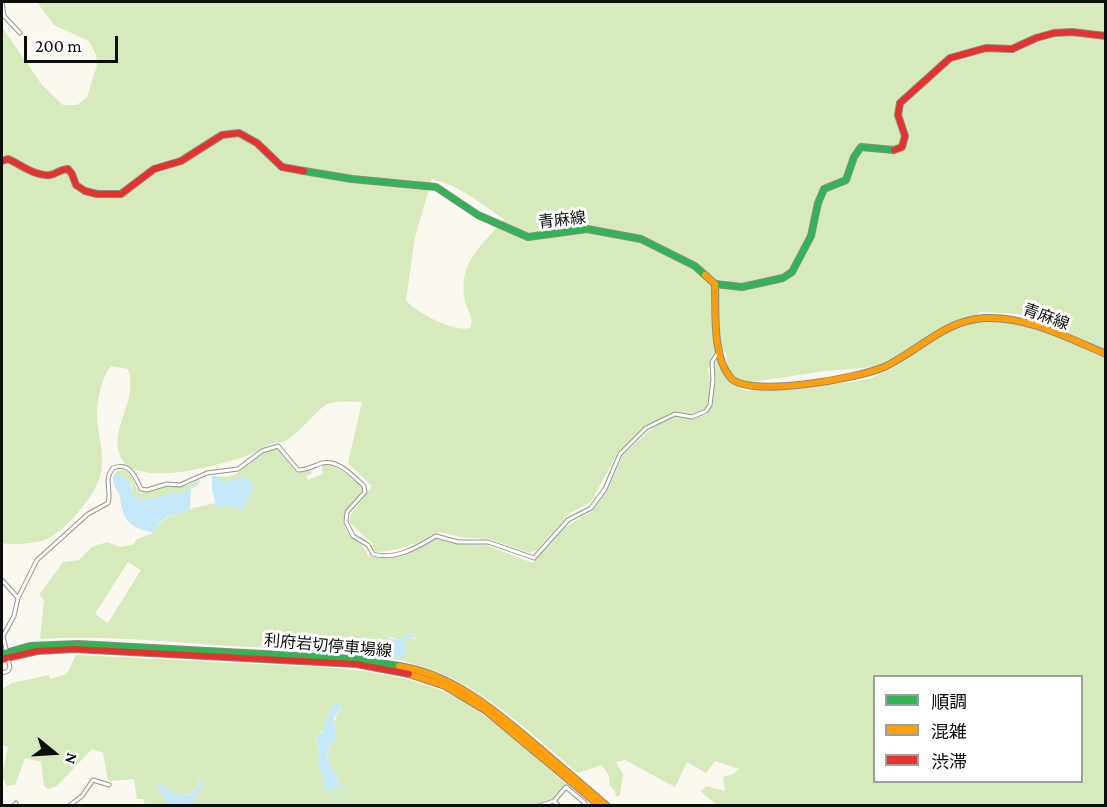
<!DOCTYPE html>
<meta charset="utf-8">
<style>
body{margin:0}
#map{position:relative;width:1107px;height:807px;overflow:hidden;background:#fbf8f0;font-family:"Crimson Pro","Noto Sans JP",serif}
canvas{display:block}
.frame{position:absolute;inset:0;border:3px solid #0d0d0d;pointer-events:none}
.legend{position:absolute;left:873px;top:675px;width:210px;height:108px;box-sizing:border-box;background:#fff;border:2px solid #9e9e9e;margin:0;padding:8px 10px;list-style:none;font-size:18px;color:#0d0d0d}
.legend li{display:flex;align-items:center;gap:12px;height:30px}
.legend b{width:30px;border:2px solid #9e9e9e}
.north{position:absolute;left:24px;top:723px;width:60px;height:60px;-webkit-text-stroke:4px #fff;paint-order:stroke;rotate:108deg;font-size:16px;font-weight:700;line-height:24px;text-align:center;color:#0d0d0d}
.north::after{content:'';display:block;margin:auto;width:21px;height:27px;background:#0d0d0d;clip-path:polygon(50% 0,100% 100%,50% 72%,0 100%)}
.scale{position:absolute;left:24px;top:36px;width:94px;height:27px;box-sizing:border-box;border:3px solid #0d0d0d;border-top:0;padding-left:8px;font-size:18px;line-height:21px;white-space:nowrap;color:#0d0d0d;-webkit-text-stroke:4px #fff;paint-order:stroke}
</style>
<div id="map">
<canvas width="1107" height="807"></canvas>
<div class="frame"></div>
<ul class="legend">
<li><b style="height:8px;background:#30b455"></b>順調</li>
<li><b style="height:8px;background:#ff9f0a"></b>混雑</li>
<li><b style="height:8px;background:#e5322d"></b>渋滞</li>
</ul>
<div class="north">N</div>
<div class="scale">200 m</div>
</div>
<script>
const c = document.querySelector('canvas').getContext('2d');
c.lineJoin = 'round';
function fillPath(path, color) {
  c.fillStyle = color;
  c.fill(path, 'evenodd');
}
function stroke(path, color, width, dash) {
  c.strokeStyle = color;
  c.lineWidth = width;
  c.lineCap = dash ? 'butt' : 'round';
  c.setLineDash(dash || []);
  c.stroke(path);
}
function drawText(font, color, halo, rows, align = 'center') {
  c.font = font + ' "Crimson Pro","Noto Sans JP",serif';
  c.lineWidth = 6;
  c.setLineDash([]);
  c.textBaseline = 'middle';
  c.strokeStyle = halo;
  c.fillStyle = color;
  for (const [text, x, y, turn = 0] of rows) {
    c.save();
    c.translate(x, y);
    c.rotate((+turn || 0) * Math.PI / 180);
    c.textAlign = isNaN(turn) ? turn : align;
    if (halo) c.strokeText(text, 0, 0);
    c.fillText(text, 0, 0);
    c.restore();
  }
}
const forest = new Path2D(`
 M37,2H1105V350L1019,314L981,312L948,329C956,327 963,323 971,322C1018,314 1063,341 1105,358V805H717L701,792L706,786L725,791L723,777L733,774L739,769L715,761L706,773L687,762L675,787L625,760L616,762L623,774L620,795L616,797L615,791L610,786L609,776L602,765L578,773C536,738 496,699 447,676C385,647 298,650 231,646C168,642 103,635 40,639L44,600L39,595L63,562L79,560L92,547L107,542L120,547L133,545L137,539L154,533V530C168,511 193,509 215,503L217,508L230,506L243,511L248,496L254,491L252,486L237,479L222,482L217,476C241,481 245,462 262,452C266,450 272,449 276,447L294,470L298,473L311,469L312,473L306,476L308,480L323,474L322,465L331,464L361,484L363,491L344,512C343,545 362,536 368,556C393,562 415,551 436,539L451,543L486,545L533,563L562,529L592,511L608,489L623,455L648,432L660,423L674,416L693,419L707,414L711,409L716,378L713,365L716,360H718C727,378 728,384 747,391L853,382L872,378L898,365L945,331L874,367L825,371L746,383C729,375 727,369 726,351L712,358L708,370L711,381L708,404L704,410L692,415L674,412L645,426L617,454L591,502L570,513L537,550L529,553L490,539L460,537L439,532C418,543 400,551 376,552L372,543L350,523V516L372,486L348,463L362,402C352,402 334,400 326,405C313,413 298,435 285,441C281,443 275,442 271,444C263,447 255,453 246,456C220,465 137,489 121,458C107,429 140,401 128,369L111,366C102,377 97,399 97,413C97,434 106,456 100,477C95,496 64,532 47,539C36,544 13,545 2,543V27L42,85L63,105H77L87,97L97,65L96,55L89,41L54,25ZM432,179C459,185 481,204 504,219C482,246 457,262 465,301C467,311 475,318 470,328C456,333 414,312 406,300L415,237ZM128,562L141,570L108,623L95,614ZM412,633L415,637V639L409,638L406,640V650L402,658L389,653L388,639L390,637L400,640L405,635ZM874,676H1082V782H874Z
 M124,470C135,476 133,487 141,493L169,486L189,485L200,479L196,485L180,494H166L160,497L142,500L134,495L131,483L115,473L116,471Z
 M76,655C137,658 197,661 258,664C323,667 392,667 451,695C489,713 533,756 566,784L553,799L535,805H191L202,785V778L200,777C197,801 174,799 160,782L156,783L167,805H144L145,804L143,799H137L134,779L108,781L103,753L92,749L57,786L48,789L44,786L41,762L25,758L15,785L7,786L2,776L8,747L2,745V689L12,683L49,675L50,679L67,674ZM339,701L341,708C333,719 334,724 336,738C320,753 331,767 340,782L338,788L325,784L316,736L325,728L329,711Z`);
const water = new Path2D(`
 M115,473L129,480L134,495L142,500L160,497L166,494H180L196,485L201,479L198,485L191,489L190,510C175,514 158,517 154,533C138,529 126,526 122,508C120,504 121,498 119,494C115,487 113,485 113,477Z
 M212,476H217L222,482L243,477L251,481L254,491L248,496L243,511L230,506L217,508L212,489Z
 M412,633L415,638H409L406,640V650L402,659L390,656L388,638L400,640L405,635Z
 M338,701L342,705L334,718L336,738C317,756 335,767 340,785L336,789L328,791L323,788L324,779L318,763L319,749L316,736L323,731L329,711Z
 M200,777L202,778V786L191,805H167L156,783L160,782C174,799 197,802 200,777Z`);
const stream = new Path2D(`
 M1092,337L1106,343
 M330,806L333,799L344,795L342,785L339,783`);
const street = new Path2D(`
 M2,2L4,16L20,33
 M2,580L18,598
 M2,673L8,671L10,667L3,636L14,616L18,598L37,560L88,514L108,503C112,490 103,480 113,468C130,462 135,476 141,489L147,490L167,484L180,485L207,473L238,469L262,451L278,446L298,470C307,470 313,466 322,463C338,459 353,476 364,486L365,492L347,512L346,522L353,536L368,545L373,554C394,561 418,547 436,536L458,542H488L534,558L568,520L591,508L605,489L620,454L646,428L675,414L692,417L706,411L710,405L713,380L712,362L719,351
 M554,801L559,806
 M13,806L16,803
 M69,806L82,796L93,780L109,785
 M539,806L554,801L566,787L585,803L583,806`);
const fast = new Path2D(`
 M304,171L352,179L436,187L478,215L528,237L587,229L641,239L695,266L705,275
 M715,284L742,287L783,278L792,272L811,236L818,203L824,189L846,180L854,157L861,147L894,150
 M2,654L30,646L78,644L356,659L399,666`);
const slow = new Path2D(`
 M705,275L715,284C716,311 712,355 730,377C746,399 860,378 884,367C919,351 944,320 985,318C1027,316 1068,338 1106,354
 M399,666C453,674 497,712 537,746C560,766 584,786 607,806
 M409,674L445,686L485,710L600,806`);
const jam = new Path2D(`
 M894,150L902,147L905,136L898,115L900,103L950,58L986,48L1012,49L1036,38L1054,33L1072,32L1106,36
 M2,161L8,159C20,164 36,177 50,175C57,174 60,169 68,169L72,174L76,185L85,191L97,194H121L154,169L181,161L222,135L239,133L257,143L282,167L304,171
 M2,659L37,651L74,649L356,664L409,674`);
const streetNames = [
 ["青麻線",562,220,-6],
 ["青麻線",1046,317,20],
 ["利府岩切停車場線",328,646,5]
];
fillPath(forest, '#d6eabc');
fillPath(water, '#c4e8f7');
stroke(stream, '#c4e8f7', 1.5);
stroke(street, '#94938f', 5);
stroke(fast, '#8b8986', 8);
stroke(slow, '#8b8986', 8);
stroke(jam, '#8b8986', 8);
stroke(street, '#fefefd', 3);
stroke(fast, '#30b455', 6);
stroke(slow, '#ff9f0a', 6);
stroke(jam, '#e5322d', 6);
drawText('16px', '#0d0d0d', '#fff', streetNames);
</script>
